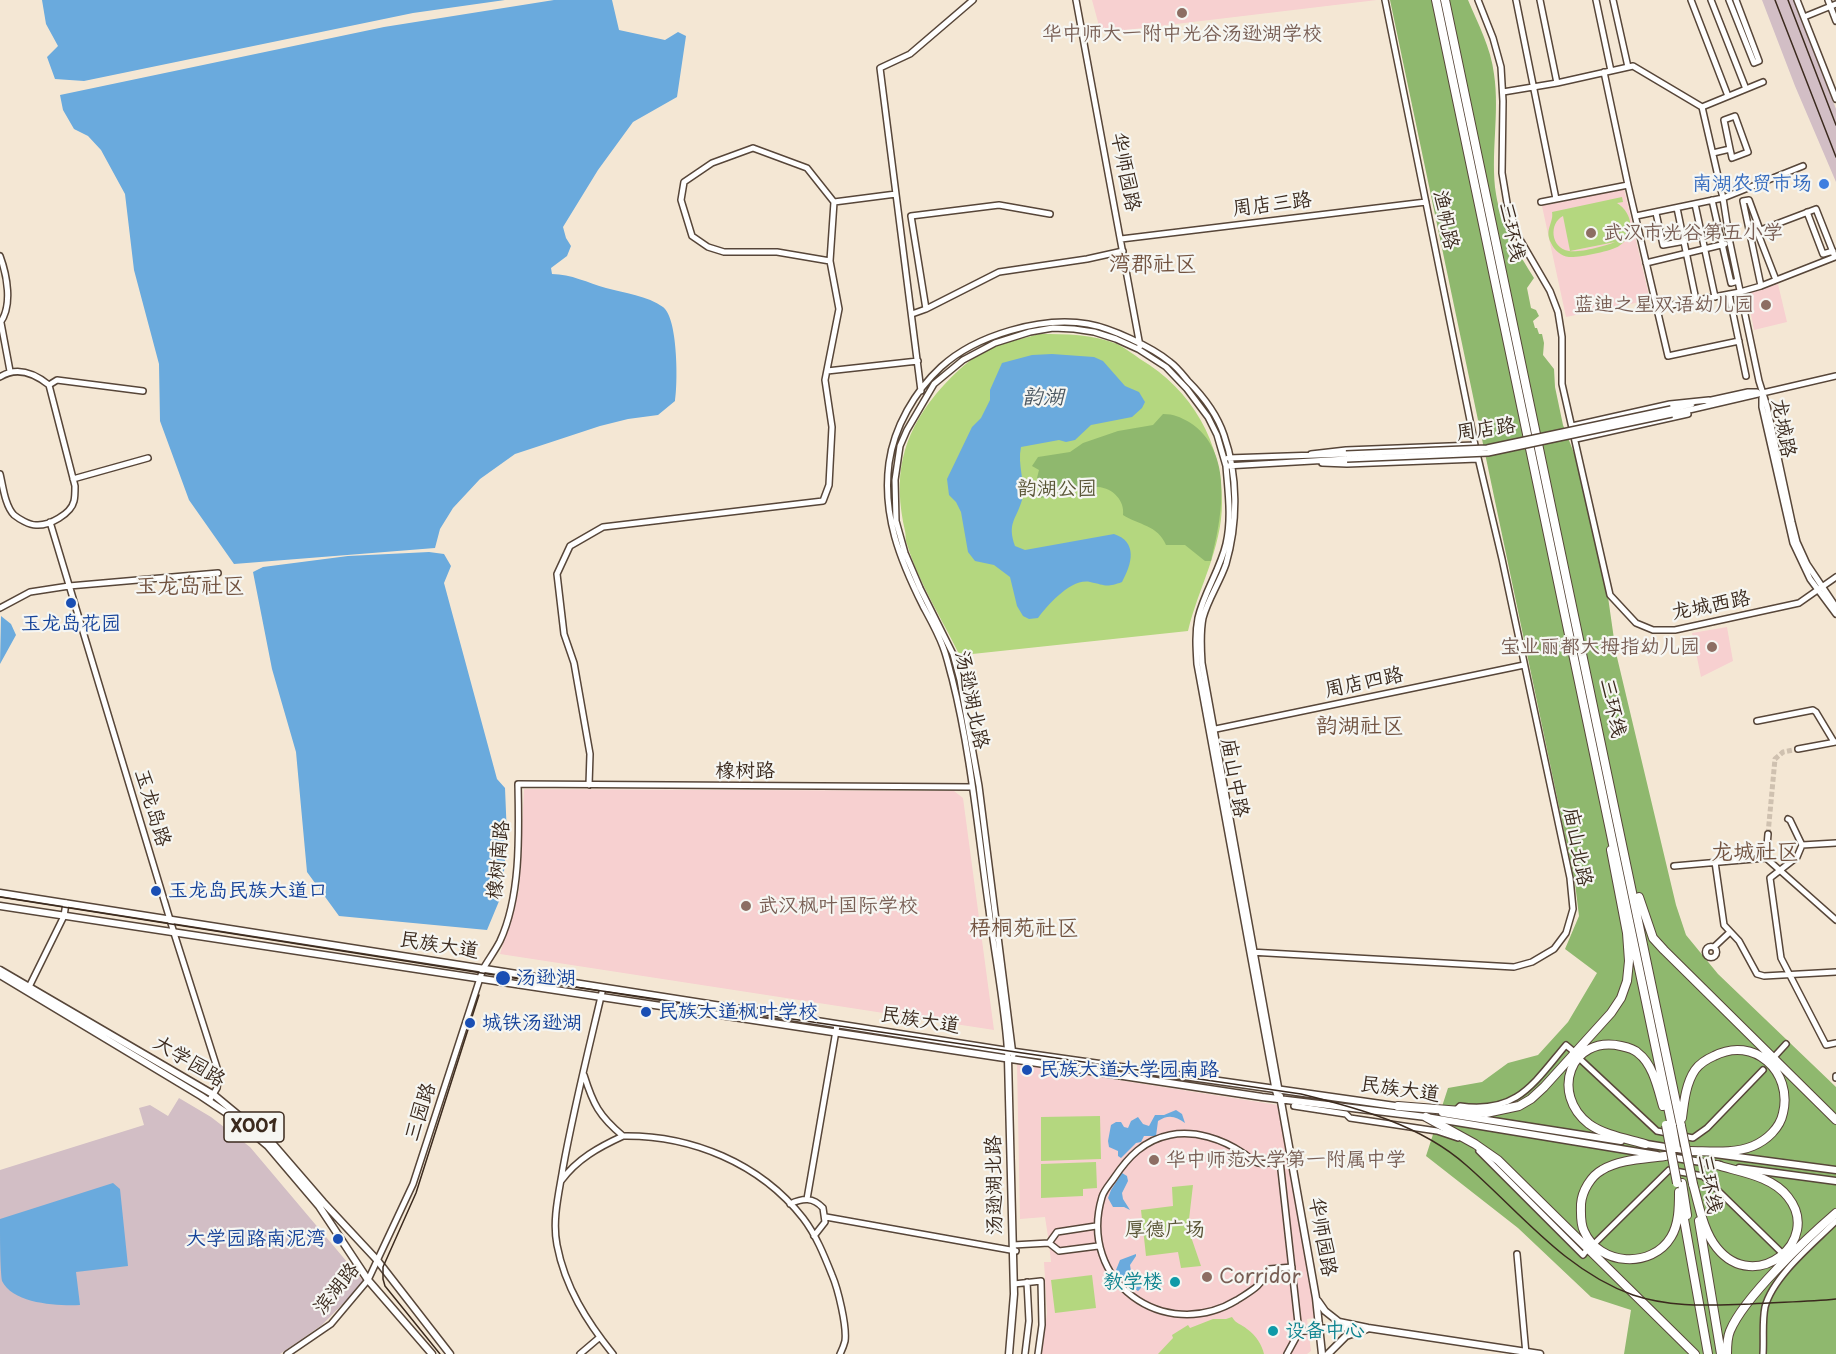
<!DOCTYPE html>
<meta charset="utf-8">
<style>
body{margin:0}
canvas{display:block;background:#f4e7d4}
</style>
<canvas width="1836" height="1354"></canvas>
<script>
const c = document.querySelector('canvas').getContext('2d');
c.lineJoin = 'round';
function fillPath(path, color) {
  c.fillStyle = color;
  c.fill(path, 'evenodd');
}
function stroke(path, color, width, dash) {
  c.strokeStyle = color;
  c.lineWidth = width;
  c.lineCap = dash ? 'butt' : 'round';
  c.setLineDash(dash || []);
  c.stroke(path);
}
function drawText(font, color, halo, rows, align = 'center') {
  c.font = font + ' "Playpen Sans","LXGW WenKai TC",sans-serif';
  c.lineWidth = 4.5;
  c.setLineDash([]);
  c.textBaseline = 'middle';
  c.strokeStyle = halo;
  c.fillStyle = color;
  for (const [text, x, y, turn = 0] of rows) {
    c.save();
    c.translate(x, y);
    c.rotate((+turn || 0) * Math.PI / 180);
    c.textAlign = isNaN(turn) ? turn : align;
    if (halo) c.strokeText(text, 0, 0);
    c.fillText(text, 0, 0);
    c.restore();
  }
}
const built = new Path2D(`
 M1092,0H1377L1101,33Z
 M1624,189L1650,300L1566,317L1542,206Z
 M1778,284L1787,322L1754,330L1747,294Z
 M1727,627L1733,661L1701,677L1692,633Z
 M524,789L954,791L963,798L994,1030L500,954L519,890Z
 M1017,1064L1278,1105L1301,1228L1315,1318L1307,1319L1311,1351L1307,1354H1042L1047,1313L1044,1262H1051L1049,1243L1045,1217L1020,1219Z`);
const industrial = new Path2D(`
 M1762,0H1794L1836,109V182L1795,86Z
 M179,1098L211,1117L250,1147L364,1282L322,1325L280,1354H0V1170L144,1125L139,1108L150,1105L168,1116Z`);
const green = new Path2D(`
 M1622,197L1623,202L1617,203C1633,213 1636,235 1619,246C1612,251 1578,258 1569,257C1561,256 1554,250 1551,243C1544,229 1554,223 1552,212ZM1563,216L1570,251L1615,242C1605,246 1579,253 1569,251C1550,248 1549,223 1563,216Z
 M1040,334C1066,334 1092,334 1117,344C1125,348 1133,354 1140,359C1192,390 1222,442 1222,503C1222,548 1198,589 1188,631L963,655L959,654C942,619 918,581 907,544C905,540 906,535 905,531C893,477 901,437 936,394C949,379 965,362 983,352C1001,343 1020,339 1040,334Z
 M1100,1116L1101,1159L1041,1161V1117Z
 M1096,1162L1097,1188L1083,1189V1196L1041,1198V1164Z
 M1193,1185L1188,1228L1201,1266L1181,1268L1178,1252L1146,1256L1141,1210L1173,1206L1172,1187Z
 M1092,1275L1096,1308L1055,1313L1051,1280Z
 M1232,1317C1236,1324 1241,1324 1247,1329C1256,1335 1262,1345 1264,1354H1158L1173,1338L1172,1335L1188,1325L1190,1328L1213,1319H1226Z`);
const forest = new Path2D(`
 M1390,0H1468C1478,24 1491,48 1494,74C1500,114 1490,155 1496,194C1501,226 1518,252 1534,278L1527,288L1531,308L1536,310L1539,316L1533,321L1535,328H1537L1539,334H1542L1544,343L1543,355L1554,369L1555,387L1563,425L1579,466L1608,597L1616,653L1676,905L1686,935L1718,974L1836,1087V1354H1624L1631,1310L1591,1297L1518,1228L1426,1156L1448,1088L1482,1082L1508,1063L1538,1055L1568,1022L1597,973L1565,949L1579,916L1575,883Z
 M1163,414C1174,414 1180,417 1189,422C1235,451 1222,517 1211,561H1205L1185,545H1166C1158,525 1138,525 1123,515C1125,501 1113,488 1098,487C1085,487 1055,494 1041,498L1044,483L1037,478L1039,470L1032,466L1038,457L1070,452L1083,443L1118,431L1153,425Z`);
const water = new Path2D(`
 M42,0H505L413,13L84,81L55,79L47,57L58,46L46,24Z
 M554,0H612L619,30L665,40L678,32L686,36L677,97L633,122L598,170L563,227L566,238L571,246L567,256L551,268L552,274C571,274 588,283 606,288C624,293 648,296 663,307C678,318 678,383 675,401L658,415L628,419L600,426L515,454L480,479L453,508L440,529L435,548L234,564L189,500L160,421L159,364L134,270L125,194L101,150L88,136L74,129L63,110L60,95L384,27Z
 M1052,354L1094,357L1103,361L1125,386L1139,392L1145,402L1142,408L1132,417L1091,425L1075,440L1066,442L1059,440L1021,447C1017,465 1026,483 1022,500C1016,520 1007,523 1015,546L1025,550L1114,534C1138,542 1132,564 1122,582C1106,588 1105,585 1090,582C1071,578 1048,605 1038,618L1029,619L1023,616L1017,606L1010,577L994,565L975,561L968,552L961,512L956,502L949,495L947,479L972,427L981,418L990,400V390L1002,363L1032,355Z
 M429,552L444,554L451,566L444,583L497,779L505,788L507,837L502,894L487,930L339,916L307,872L296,752L272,669L253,572L263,567L348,556Z
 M1,616L11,624L16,635L0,664Z
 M1176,1110L1182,1114L1185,1123C1176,1116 1168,1114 1158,1121L1156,1136H1144L1141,1142L1136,1143L1121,1158L1118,1156V1151L1109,1147L1108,1141L1111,1125L1116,1122H1121L1124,1127L1128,1128L1131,1121L1138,1117L1143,1124L1149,1126L1155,1115H1164Z
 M1122,1173L1127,1176L1128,1181L1122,1193L1123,1199L1130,1210L1124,1207H1113L1108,1198L1111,1190Z
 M113,1183L120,1189L128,1266L76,1272L80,1305C58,1306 13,1304 2,1281C0,1267 0,1235 0,1219Z
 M1136,1254V1256L1130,1265L1131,1271L1141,1283V1288L1138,1291L1125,1282L1116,1270L1120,1260Z`);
const minorTunnel = new Path2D(`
 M1768,834L1775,759L1783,752L1798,749`);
const minor = new Path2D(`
 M1076,0L1140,346
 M1478,0L1493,38L1501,67L1503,101L1502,173L1507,203L1518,236L1550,291L1558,312L1562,337V384L1610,595L1636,623L1653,630H1675L1799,603L1836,577
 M1516,0L1556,199
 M1540,0L1557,83
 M1596,0L1611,71
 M1613,0L1628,67
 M1691,0L1728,96
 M1711,0L1746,89
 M1729,0L1754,63L1759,61L1736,0
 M1797,0L1836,99
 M1828,0L1836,21
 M1804,17L1836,4
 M1604,72L1628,185L1668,356L1739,341
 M1503,92L1557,83L1633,66L1702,107L1723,198L1730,243L1759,381L1767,406L1792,522L1797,542L1807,564L1836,607
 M1702,107L1763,82
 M1713,153L1730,149L1724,120L1735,116L1748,152L1732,158L1730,149
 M1712,200L1731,283L1738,281
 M834,202L896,194
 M1541,202L1628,185
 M1695,204L1715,297
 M1677,208L1696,300
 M1807,212L1823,254L1833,251
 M1656,213L1663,245L1685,241
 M1636,216L1723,198L1803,166
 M1757,231L1776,280
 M1750,234L1743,201L1749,200L1760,230
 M1121,239L1426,202
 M0,256C7,275 13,306 0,323
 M1646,263L1725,244
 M1729,294L1746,376
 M1656,308L1740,292L1761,286L1835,257L1816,209L1750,234L1761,286
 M926,309L999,272L1087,259L1123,251
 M912,314L926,309L911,216L999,205L1050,214
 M1,323L10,371
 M827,371L918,361
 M0,377C17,366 34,373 49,385L75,486C75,491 75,497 74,501C71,514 49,526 36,525C29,525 19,519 14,515C5,506 3,486 0,474
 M49,385L57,380L143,391
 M921,391L880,68L910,54L973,0
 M1762,398V407L1793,543L1810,579L1836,614
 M1707,401L1748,392H1757
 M1671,409L1692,404
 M1672,414L1836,376
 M1572,426L1670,404L1709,400
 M1576,439L1688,414
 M1311,454L1346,450L1475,445
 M1228,458L1346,454
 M1322,463L1347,464L1478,459
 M1226,466C1228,492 1232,518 1226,544C1220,570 1204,592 1198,618C1195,633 1196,648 1197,664L1275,1089L1278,1099
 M73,479L148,458
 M50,522L174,933L219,1074L217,1088L209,1101
 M0,608L30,592L69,586L218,573
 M1757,721L1813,710L1816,712L1834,742
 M1211,730L1524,665
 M1798,749L1836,742
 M589,785L590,754L574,663L564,634L557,574L570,546L603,527L823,501L829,485L832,427L825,380L839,309L830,261L834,202L807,168L753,148L712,163L684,182L681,200L692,236L708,247L724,252H777L830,261
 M1788,819L1790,820L1802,845L1797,857L1770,878L1781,958L1826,1045L1836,1043
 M1768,834L1766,858L1836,920
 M1802,845L1836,843
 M1715,862L1724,925L1739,941L1757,974L1764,976L1836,972
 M1674,866L1766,858
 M1705.5 952a5.5 5.5 0 1 1 11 0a5.5 5.5 0 1 1-11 0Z
 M1714,947L1730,932
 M1250,952L1514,967L1532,962L1554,949L1566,933L1573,909L1570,878L1502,559L1475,445L1385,0
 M603,988C589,1048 574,1107 563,1168C559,1193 552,1220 557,1245C565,1287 587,1322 613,1354
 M28,989L64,916L66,903
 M1013,1055L979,786L960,680L953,654L920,588L905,553L896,521L895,480L900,446L907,430L934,384L963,360L995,343L1030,332L1053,328L1074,329L1094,332L1116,339L1138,349L1166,367L1187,389L1208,417L1217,435L1226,466L1347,459
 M1775,1056L1786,1044
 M1008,1059C1006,1012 995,958 989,910C978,834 971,753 952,678C949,668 947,657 943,647C938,633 930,619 923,606C900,560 882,515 889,463C894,427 915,391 941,367C976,335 1042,316 1088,324C1111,328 1152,347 1170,362C1177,367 1183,375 1188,381C1203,396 1217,414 1224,435C1238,475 1238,523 1226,564C1220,582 1208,599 1203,618C1200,633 1201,648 1202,663L1279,1090
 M1581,1060L1657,1131L1693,1138L1707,1128L1763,1070
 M1836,1076V1078
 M1294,1106L1346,1114L1350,1118L1437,1131L1458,1138
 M1455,1111L1460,1106C1517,1114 1533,1084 1566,1045L1573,1051
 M623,1136C691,1135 760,1163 803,1218C816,1235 824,1255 832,1275C838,1289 847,1326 845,1341C844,1345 842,1350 840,1354
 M1479,1151L1583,1255L1586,1251
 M561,1181C577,1159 599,1147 623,1136C599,1116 593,1104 584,1075
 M807,1199L837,1025
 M790,1204C803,1198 813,1197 823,1208L825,1222L814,1236
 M826,1217L1016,1251
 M1096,1226L1057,1232L1049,1243L1059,1251L1098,1246
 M1596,1242L1669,1170L1703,1176L1781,1252
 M1013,1245L1049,1243
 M1517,1254L1526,1354
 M1014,1284L1041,1281L1042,1325L1038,1354
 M1299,1332L1321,1328H1360
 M287,1354L331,1324L368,1280L413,1184L483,969C488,960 495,951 500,941C521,896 519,833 518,784L972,787
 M580,1354L600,1337
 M1025,1354L1029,1321L1027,1282
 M1287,1354L1299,1332L1280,1161C1274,1162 1264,1165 1258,1163C1253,1162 1247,1155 1243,1153C1222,1139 1195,1130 1170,1135C1144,1140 1128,1157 1114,1178C1110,1184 1104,1190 1102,1197C1077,1281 1164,1344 1237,1300C1254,1289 1259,1288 1269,1269L1292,1267
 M1763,1354C1764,1339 1762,1322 1765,1307C1773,1276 1814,1243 1836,1221`);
const major = new Path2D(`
 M0,893L1008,1051L1402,1107
 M0,906L1262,1097L1426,1117L1657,1155
 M0,970L214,1095L272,1143L323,1202L377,1260L450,1354
 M0,975L201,1096L237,1120L268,1146L319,1206L368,1280L432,1354
 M1008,1059L1014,1294L1009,1354
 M1280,1096L1316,1298L1322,1354
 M1442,1113L1621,1141
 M1640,1143L1690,1151
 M1715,1154L1836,1170
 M1670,1157L1720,1165
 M1739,1168L1836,1181
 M1318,1301L1325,1311L1339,1322L1368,1328L1540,1354
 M1328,1354L1346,1336L1367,1329`);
const highway = new Path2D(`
 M1436,0L1672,1126
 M1445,0L1681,1126
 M1639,897L1653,938L1664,950L1836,1120
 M1398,1106L1486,1113L1519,1106L1531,1099L1544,1087L1611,1013L1621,998L1627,981L1629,961L1627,933L1611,850
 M1426,1117L1475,1144L1498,1160L1695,1354
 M1682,1118C1684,1102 1686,1083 1695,1070C1700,1063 1707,1059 1714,1056C1754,1035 1793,1072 1783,1113C1780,1128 1767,1140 1753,1146C1734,1154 1709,1151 1689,1151
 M1645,1144C1628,1139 1604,1135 1589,1124C1550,1094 1570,1035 1621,1046C1626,1047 1634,1049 1638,1053C1653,1064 1658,1089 1663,1106
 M1665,1156C1645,1159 1620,1159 1602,1170C1591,1176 1582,1191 1581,1204C1581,1212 1580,1223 1584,1231C1599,1266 1652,1269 1671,1237C1679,1224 1679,1207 1679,1192
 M1682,1183L1687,1215
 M1693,1184C1699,1205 1703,1231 1717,1248C1755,1295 1823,1241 1788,1197C1772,1176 1740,1172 1717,1165
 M1682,1208L1708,1354
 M1699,1221L1721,1354
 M1727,1354C1727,1346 1727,1338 1730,1331C1744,1297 1807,1238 1836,1213`);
const tram = new Path2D(`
 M440,1354L385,1286L383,1279V1267L416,1193L479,995`);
const rail = new Path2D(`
 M1775,0L1836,157
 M1788,0L1836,125
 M0,897L507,977L1301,1094C1358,1108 1421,1125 1466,1165C1519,1211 1565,1271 1633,1295C1672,1308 1710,1305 1750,1304C1779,1302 1807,1302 1836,1299`);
const minorBridge = new Path2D(`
 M1346,454L1487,448L1671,409
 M1347,459L1488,453L1672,414`);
const highwayBridge = new Path2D(`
 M1666,1125L1677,1183
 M1672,1126L1676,1148
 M1681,1126L1693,1184`);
const markers = [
 [1182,13,6,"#8d6e63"],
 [1824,184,6,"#3f7fe0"],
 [1591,233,6,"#8d6e63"],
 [1766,305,6,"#8d6e63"],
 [71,603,6,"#1a4fb4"],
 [1712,647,6,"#8d6e63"],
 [156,891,6,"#1a4fb4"],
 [746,906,6,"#8d6e63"],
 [503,978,8,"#1a4fb4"],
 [646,1012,6,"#1a4fb4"],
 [470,1023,6,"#1a4fb4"],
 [1027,1070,6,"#1a4fb4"],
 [1154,1160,6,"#8d6e63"],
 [338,1239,6,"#1a4fb4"],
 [1207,1277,6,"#8d6e63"],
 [1175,1282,6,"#0f9aa8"],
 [1273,1331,6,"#0f9aa8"]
];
const shields = [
 [254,1127,60]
];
const shieldNames = [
 ["X001",254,1127]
];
const educationNames = [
 ["华中师大一附中光谷汤逊湖学校",1182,34,"center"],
 ["武汉市光谷第五小学",1603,233],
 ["蓝迪之星双语幼儿园",1754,305,"right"],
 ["宝业丽都大拇指幼儿园",1700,647,"right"],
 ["武汉枫叶国际学校",758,906],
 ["华中师范大学第一附属中学",1166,1160],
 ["Corridor",1219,1277]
];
const streetNames = [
 ["华师园路",1125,172,79],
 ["周店三路",1272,205,-7],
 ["渔帆路",1445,220,78],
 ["三环线",1511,232,78],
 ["龙城路",1783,428,80],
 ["周店路",1486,430,-8],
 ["龙城西路",1711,606,-11],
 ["周店四路",1364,683,-12],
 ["汤逊湖北路",971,700,78],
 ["三环线",1612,708,78],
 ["橡树路",745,771],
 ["庙山中路",1234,778,80],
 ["玉龙岛路",152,808,73],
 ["庙山北路",1577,847,79],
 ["橡树南路",499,860,-84],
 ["民族大道",439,946,9],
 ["民族大道",920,1021,9],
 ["大学园路",189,1062,31],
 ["民族大道",1400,1090,8],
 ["三园路",421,1112,-72],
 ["三环线",1709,1184,80],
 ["汤逊湖北路",995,1185,-91],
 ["华师园路",1322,1237,80],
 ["滨湖路",337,1289,-51]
];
const shopNames = [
 ["南湖农贸市场",1812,184]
];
const parkNames = [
 ["韵湖公园",1057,489],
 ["厚德广场",1165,1230]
];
const transitNames = [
 ["玉龙岛花园",71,624,"center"],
 ["玉龙岛民族大道口",168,891],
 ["汤逊湖",516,978],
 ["民族大道枫叶学校",658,1012],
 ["城铁汤逊湖",482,1023],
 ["民族大道大学园南路",1039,1070],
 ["大学园路南泥湾",326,1239,"right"]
];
const cultureNames = [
 ["教学楼",1163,1282],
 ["设备中心",1285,1331,"left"]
];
const waterNames = [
 ["韵湖",1043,398]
];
const quarterNames = [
 ["湾郡社区",1153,265],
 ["玉龙岛社区",190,587],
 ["韵湖社区",1360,727],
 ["龙城社区",1755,853],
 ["梧桐苑社区",1024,929]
];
fillPath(built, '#f7d0d0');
fillPath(industrial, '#d2bec5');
fillPath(green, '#b4d77f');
fillPath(forest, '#8fb86e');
fillPath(water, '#6aaadd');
stroke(minorTunnel, '#cfc1b0', 5, [5, 2.5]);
stroke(minor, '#574639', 8);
stroke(major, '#574639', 9);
stroke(highway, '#574639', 10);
stroke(minor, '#fff', 5);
stroke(major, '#fff', 6);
stroke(highway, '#fff', 8);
stroke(tram, '#3b2a1e', 1.5);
stroke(rail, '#3b2a1e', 1.5);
stroke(minorBridge, '#574639', 8, []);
stroke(highwayBridge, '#574639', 10, []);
stroke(minorBridge, '#fff', 5);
stroke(highwayBridge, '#fff', 8);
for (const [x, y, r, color] of markers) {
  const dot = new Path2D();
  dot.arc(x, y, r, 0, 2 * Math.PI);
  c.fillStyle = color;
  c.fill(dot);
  stroke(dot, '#f6f6f2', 2);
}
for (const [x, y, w] of shields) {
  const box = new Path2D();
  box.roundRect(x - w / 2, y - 15, w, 30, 4.5);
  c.fillStyle = '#f6f6f2';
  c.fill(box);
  stroke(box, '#3b2a1e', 1.5);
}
drawText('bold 18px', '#3b2a1e', null, shieldNames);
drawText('20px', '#785e54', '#f6f6f2', educationNames, 'left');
drawText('20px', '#3b2a1e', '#f6f6f2', streetNames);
drawText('20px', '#366cbe', '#f6f6f2', shopNames, 'right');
drawText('20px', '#595536', '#f6f6f2', parkNames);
drawText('20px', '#164399', '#f6f6f2', transitNames, 'left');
drawText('20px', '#0d838f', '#f6f6f2', cultureNames, 'right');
drawText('italic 21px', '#4b5761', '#f6f6f2', waterNames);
drawText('22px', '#725340', '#f6f6f2', quarterNames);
</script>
